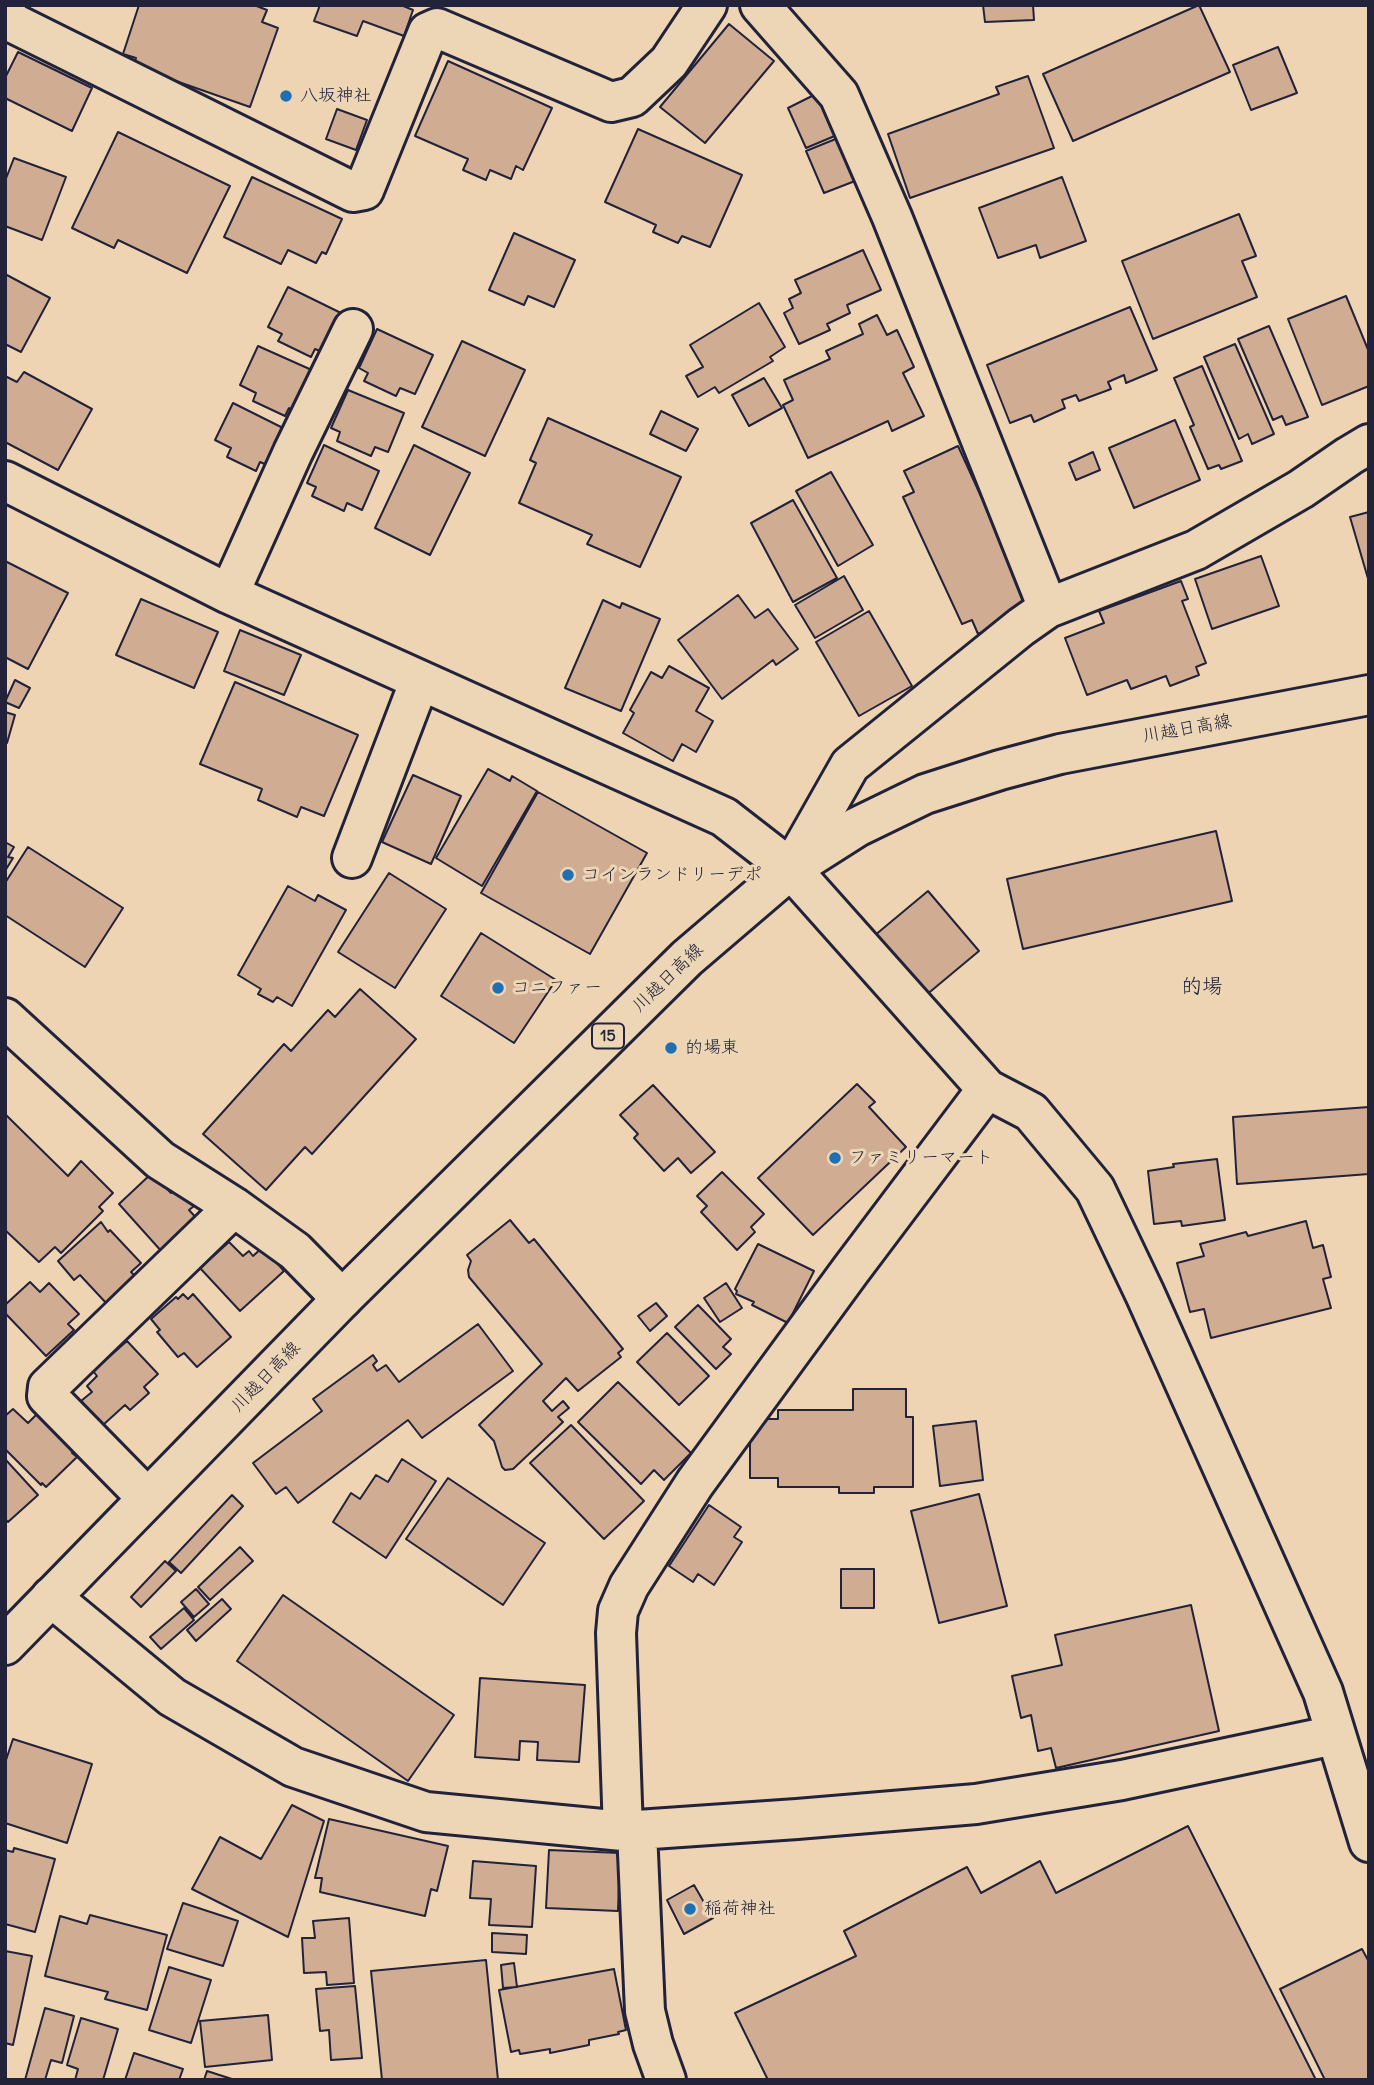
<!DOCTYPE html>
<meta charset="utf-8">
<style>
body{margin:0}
#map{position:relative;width:1374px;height:2085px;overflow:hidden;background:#eed4b2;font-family:Delius,sans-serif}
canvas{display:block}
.frame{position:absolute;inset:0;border:7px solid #22223b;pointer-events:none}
</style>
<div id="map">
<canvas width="1374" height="2085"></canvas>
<div class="frame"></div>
</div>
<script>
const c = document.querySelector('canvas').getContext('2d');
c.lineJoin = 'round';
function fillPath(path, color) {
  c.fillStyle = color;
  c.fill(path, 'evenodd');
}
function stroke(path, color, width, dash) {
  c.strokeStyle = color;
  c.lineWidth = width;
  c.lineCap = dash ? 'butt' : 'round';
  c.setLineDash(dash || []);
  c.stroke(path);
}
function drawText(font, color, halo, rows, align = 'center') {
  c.font = font + ' Delius,"Klee One",sans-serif';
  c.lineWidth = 6;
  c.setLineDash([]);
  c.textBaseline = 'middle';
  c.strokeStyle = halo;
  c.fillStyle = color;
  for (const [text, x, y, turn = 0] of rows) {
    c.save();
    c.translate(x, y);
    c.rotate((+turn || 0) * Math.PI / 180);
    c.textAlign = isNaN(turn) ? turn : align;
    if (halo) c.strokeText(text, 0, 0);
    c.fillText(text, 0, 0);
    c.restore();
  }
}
const building = new Path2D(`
 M139,5H254L267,10L262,22L278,28L250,107L133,66L136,58L123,54Z
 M320,5H401L413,10L404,36L363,21L357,36L314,21Z
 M983,5H1033L1034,20L985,22Z
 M1199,5L1230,72L1073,141L1043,74Z
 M729,24L774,61L705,143L660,107Z
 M1278,47L1297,93L1251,110L1233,65Z
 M18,52L92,88L72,131L5,98V78Z
 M448,61L552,108L523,170L516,166L511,179L490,170L486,180L463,170L468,159L415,136Z
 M1028,76L1054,148L910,198L888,134L999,94L996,87Z
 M818,93L837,135L806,148L788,108Z
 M337,109L367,120L356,150L326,139Z
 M638,129L742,175L710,247L682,236L678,243L653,232L656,225L605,202Z
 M118,132L230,186L187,273L118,240L114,248L72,228Z
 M838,138L855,181L824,193L806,151Z
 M14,158L66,177L42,240L5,226V181Z
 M252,177L342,219L326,254L322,252L316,263L288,250L281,264L224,237Z
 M1062,177L1086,241L1040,258L1036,245L998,258L979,208Z
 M1239,214L1256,256L1242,261L1257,297L1153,339L1122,261Z
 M514,233L575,260L554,307L528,296L524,305L489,290Z
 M863,250L881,290L847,305L850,313L827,324L830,330L799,344L784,313L793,308L789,299L801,293L795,280Z
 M5,274L50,298L21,352L5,344Z
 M288,287L341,313L322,352L315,349L311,357L278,341L282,334L268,327Z
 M1346,296L1369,352V386L1322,405L1288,319Z
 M759,303L785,347L770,357L773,361L719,393L715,387L698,397L686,376L703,367L690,345Z
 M1130,307L1157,370L1126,383L1124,375L1108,382L1111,389L1079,401L1076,395L1062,400L1065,408L1034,422L1031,415L1010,423L987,365Z
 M877,315L887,335L897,330L914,367L903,373L924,416L892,431L888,421L808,458L783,405L793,400L784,380L830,359L826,351L863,334L859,324Z
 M1269,326L1308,417L1286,425L1282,416L1273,420L1238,339Z
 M377,329L433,355L415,394L400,388L396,396L364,381L368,373L359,368Z
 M462,341L525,370L485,456L422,427Z
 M1235,344L1274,434L1252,444L1248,434L1239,439L1204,357Z
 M258,346L314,371L295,412L289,408L285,416L253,401L256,393L240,385Z
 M1202,366L1242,461L1221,469L1219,465L1208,469L1190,427L1194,425L1174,378Z
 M24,372L92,409L58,470L5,442V376L17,382Z
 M764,378L782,408L749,426L732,395Z
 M348,390L404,413L388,452L375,447L371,456L337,441L340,432L331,428Z
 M233,403L285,429L267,465L260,462L256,471L227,457L231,448L215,440Z
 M661,411L698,429L686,451L650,434Z
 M548,418L681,477L640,567L587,544L592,535L519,503L536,463L530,460Z
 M1175,420L1200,480L1134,508L1109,448Z
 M324,445L379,471L362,510L347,503L344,511L312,496L316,487L307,483Z
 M414,445L470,473L430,555L375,528Z
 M958,446L1033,610L978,634L972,620L962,624L903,497L914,492L904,471Z
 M1093,452L1100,470L1076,480L1069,463Z
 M831,472L873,545L838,566L796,491Z
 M793,500L837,578L793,602L751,523Z
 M1369,512V582L1350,517Z
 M1261,556L1279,606L1212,629L1195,579Z
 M5,561L68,593L28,669L5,657Z
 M844,576L863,610L815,638L795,605Z
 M1181,581L1188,599L1182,601L1206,663L1196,667L1199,675L1170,686L1166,676L1131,689L1127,680L1087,695L1065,638L1104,623L1099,611Z
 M738,595L755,618L768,609L798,649L776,665L773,660L722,699L678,640Z
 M141,599L218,632L194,688L116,655Z
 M603,600L620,608L622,603L660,619L621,711L565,688Z
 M869,611L912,686L859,716L816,642Z
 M240,630L301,655L284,695L224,671Z
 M669,666L709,688L696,711L713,721L696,752L682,744L673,761L623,733L634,713L630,710L651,672L662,678Z
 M15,680L30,688L19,708L5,702Z
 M235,682L358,735L324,816L301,807L297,817L258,800L262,789L200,764Z
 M5,712L15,715L7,743L5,742Z
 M488,769L510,781L512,776L537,791L482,886L436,858Z
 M413,775L461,796L431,864L382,842Z
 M538,792L647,853L590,954L481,893Z
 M1216,831L1232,901L1023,949L1007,879Z
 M5,842L14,847L8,857L13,858L5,871Z
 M28,847L123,908L85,967L5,915V883Z
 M389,873L446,909L395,988L338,952Z
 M288,886L315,901L318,895L346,910L292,1006L277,997L273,1002L258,994L261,989L238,975Z
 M928,891L979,951L925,996L874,936Z
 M481,933L556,980L514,1043L441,996Z
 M360,989L416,1039L312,1154L305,1147L266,1190L203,1134L284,1044L291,1051L328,1010L335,1017Z
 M857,1084L875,1102L869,1107L906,1147L813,1235L758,1178Z
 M653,1085L715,1152L691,1173L678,1158L664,1171L634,1138L638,1134L620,1115Z
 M1369,1107V1174L1237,1184L1233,1117Z
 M5,1114L68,1176L81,1161L113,1193L99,1207L103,1211L61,1253L55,1247L39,1262L5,1230Z
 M1217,1159L1225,1220L1182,1226L1181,1221L1154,1224L1148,1171L1174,1167L1173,1164Z
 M722,1172L764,1214L751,1227L755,1232L737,1250L701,1212L707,1206L697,1196Z
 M152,1173L171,1193L177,1188L194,1206L189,1210L199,1221L163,1253L119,1204Z
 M510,1220L529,1243L534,1239L623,1349L618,1353L621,1357L578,1391L566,1378L543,1401L552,1411L563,1401L569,1408L558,1417L563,1422L513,1469L505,1470L502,1467L494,1441L479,1425L542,1364L469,1277L468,1270L471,1261L467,1255Z
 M1306,1221L1313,1248L1323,1245L1331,1277L1323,1279L1331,1308L1211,1338L1204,1309L1190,1312L1177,1263L1204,1256L1200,1244L1246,1232L1248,1236Z
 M101,1222L108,1232L110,1230L141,1263L131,1272L136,1277L107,1304L80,1275L74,1280L58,1261Z
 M229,1242L243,1256L249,1251L253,1256L263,1247L284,1271L240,1311L200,1268Z
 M758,1244L814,1271L788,1323L752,1305L754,1302L736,1294L737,1291L735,1289Z
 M30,1282L40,1292L49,1283L79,1314L68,1324L74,1330L46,1356L5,1313V1305Z
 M726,1283L742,1308L720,1322L704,1298Z
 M183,1294L188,1299L193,1294L231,1337L197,1367L184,1353L178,1357L157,1332L160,1330L151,1319L176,1297L178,1299Z
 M656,1303L667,1316L650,1331L638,1316Z
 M698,1305L731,1339L723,1347L731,1354L716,1369L675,1327Z
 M478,1324L513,1371L422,1438L408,1420L298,1503L286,1487L276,1494L253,1463L322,1411L313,1399L373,1355L377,1361L373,1365L377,1371L386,1365L399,1382Z
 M667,1333L709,1376L679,1405L637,1362Z
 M127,1341L158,1374L144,1387L149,1393L130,1410L125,1405L103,1425L81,1401L92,1392L87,1386L97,1376L93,1371Z
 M618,1382L691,1453L664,1480L654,1470L641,1484L578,1422Z
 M853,1389H906V1417H913V1487H874V1493H839V1487H778V1478H750V1431H758V1419H778V1410H853Z
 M13,1409L28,1423L39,1412L76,1450L72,1453L77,1457L46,1487L42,1483L41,1485L5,1449V1416Z
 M976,1421L983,1480L940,1486L933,1426Z
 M571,1425L644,1501L604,1539L530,1463Z
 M5,1459L38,1495L8,1522L5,1519Z
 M402,1459L436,1481L386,1558L333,1522L351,1493L360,1499L376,1475L388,1482Z
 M448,1478L545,1543L503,1605L406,1539Z
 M979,1494L1007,1606L939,1623L911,1511Z
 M232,1495L243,1506L181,1573L169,1562Z
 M709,1505L741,1527L734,1537L742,1542L714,1585L698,1574L693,1582L669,1566Z
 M240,1547L253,1561L210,1600L198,1587Z
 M165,1561L176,1571L141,1607L131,1597Z
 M841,1569H874V1608H841Z
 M196,1589L209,1604L194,1617L181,1602Z
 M283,1595L454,1715L408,1781L237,1661Z
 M222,1599L231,1609L196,1641L187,1630Z
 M1191,1605L1219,1731L1056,1768L1051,1748L1038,1751L1031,1715L1021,1718L1012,1676L1062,1665L1055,1635Z
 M184,1608L194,1620L161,1649L150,1637Z
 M480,1678L585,1685L579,1762L537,1760L538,1742L520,1741L519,1760L475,1757Z
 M13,1739L92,1764L67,1843L5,1823V1763Z
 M292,1805L324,1821L288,1937L192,1889L220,1837L261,1859Z
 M329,1819L448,1846L437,1891L431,1889L425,1916L320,1892L322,1878H315Z
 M1188,1826L1316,2080H768L735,2013L856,1956L844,1931L967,1867L981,1893L1040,1861L1056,1893Z
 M14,1848L55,1859L35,1932L5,1924V1850L13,1852Z
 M549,1850L620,1853L618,1911L546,1908Z
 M473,1861L536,1866L532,1927L489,1925L491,1899L470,1898Z
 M694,1885L713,1918L684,1934L667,1900Z
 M183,1903L238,1921L223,1966L167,1949Z
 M90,1915L167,1935L147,2010L105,1999L108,1992L45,1976L60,1916L87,1924Z
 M349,1918L354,1983L327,1985L326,1972L304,1973L302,1938H315L313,1921Z
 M492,1933L527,1935L526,1954L492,1952Z
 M1362,1949L1369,1962V2080H1325L1280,1989Z
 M5,1951L32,1956L13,2045L5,2043Z
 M486,1960L498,2080H382L371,1971Z
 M514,1963L517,1987L503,1988L501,1965Z
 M169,1967L211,1980L191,2043L149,2030Z
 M614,1969L626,2030L618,2032L619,2034L589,2040V2045L550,2053V2049L520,2054L519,2050L511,2052L499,1990Z
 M355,1986L362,2058L331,2060L329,2030L320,2031L316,1989Z
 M45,2008L74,2016L62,2063L51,2060L45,2080H25Z
 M268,2015L272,2060L205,2067L200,2021Z
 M81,2018L118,2029L103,2080H75L78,2069L67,2065Z
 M134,2053L183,2069L179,2080H125Z
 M207,2071L235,2080H204Z`);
const minor = new Path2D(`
 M760,5L839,95L892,217L1048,608
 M5,19L353,192L364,190L428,32L437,28L611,102L632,97L669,62L707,5
 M5,481L229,594L724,817L791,869L987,1089L1031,1112L1095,1189L1145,1294L1323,1692L1369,1842
 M229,594L293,452L353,329
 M352,858L420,680
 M791,869L850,765L1021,627L1048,608L1196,550L1301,489L1349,456L1369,444
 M5,1018L160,1160L234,1207L295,1251L342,1299
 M147,1498L47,1396L48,1387L234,1207
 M51,1597L172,1697L293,1767L426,1812L623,1831L797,1819L976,1804L1122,1780L1335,1735
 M623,1831L616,1633L618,1611L629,1586L695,1483L850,1271L987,1089
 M637,1831L645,2011L653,2044L666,2080`);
const major = new Path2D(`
 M5,7L6,5
 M5,1645L342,1299L687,958L791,869L857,827L925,794L1000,770L1060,754L1369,695`);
const markers = [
 [286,96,7,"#1f6fb2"],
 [568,875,7,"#1f6fb2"],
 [498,988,7,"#1f6fb2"],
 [671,1048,7,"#1f6fb2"],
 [835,1158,7,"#1f6fb2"],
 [690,1909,7,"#1f6fb2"]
];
const shields = [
 [608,1036,32]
];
const shieldNames = [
 ["15",608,1036]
];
const poiNames = [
 ["八坂神社",300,96],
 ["コインランドリーデポ",582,875],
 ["コニファー",512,988],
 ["的場東",685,1048],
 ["ファミリーマート",849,1158],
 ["稲荷神社",704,1909]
];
const streetNames = [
 ["川越日高線",1187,729,-10],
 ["川越日高線",668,978,-44],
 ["川越日高線",266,1377,-46]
];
const quarterNames = [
 ["的場",1202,987]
];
fillPath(building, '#d0ac92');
stroke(building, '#22223b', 2);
stroke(minor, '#22223b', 44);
stroke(major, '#22223b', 44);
stroke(minor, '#ecd6b5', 38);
stroke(major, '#ecd6b5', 38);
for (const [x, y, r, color] of markers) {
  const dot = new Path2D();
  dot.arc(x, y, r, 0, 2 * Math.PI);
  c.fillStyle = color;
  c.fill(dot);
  stroke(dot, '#ecd6b5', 2.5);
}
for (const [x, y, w] of shields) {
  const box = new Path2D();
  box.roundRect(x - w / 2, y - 12.5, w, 25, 5);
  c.fillStyle = '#ecd6b5';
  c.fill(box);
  stroke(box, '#22223b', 2);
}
drawText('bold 16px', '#22223b', null, shieldNames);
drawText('18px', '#22223b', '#ecd6b5', poiNames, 'left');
drawText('18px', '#22223b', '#ecd6b5', streetNames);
drawText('21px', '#22223b', '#ecd6b5', quarterNames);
</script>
